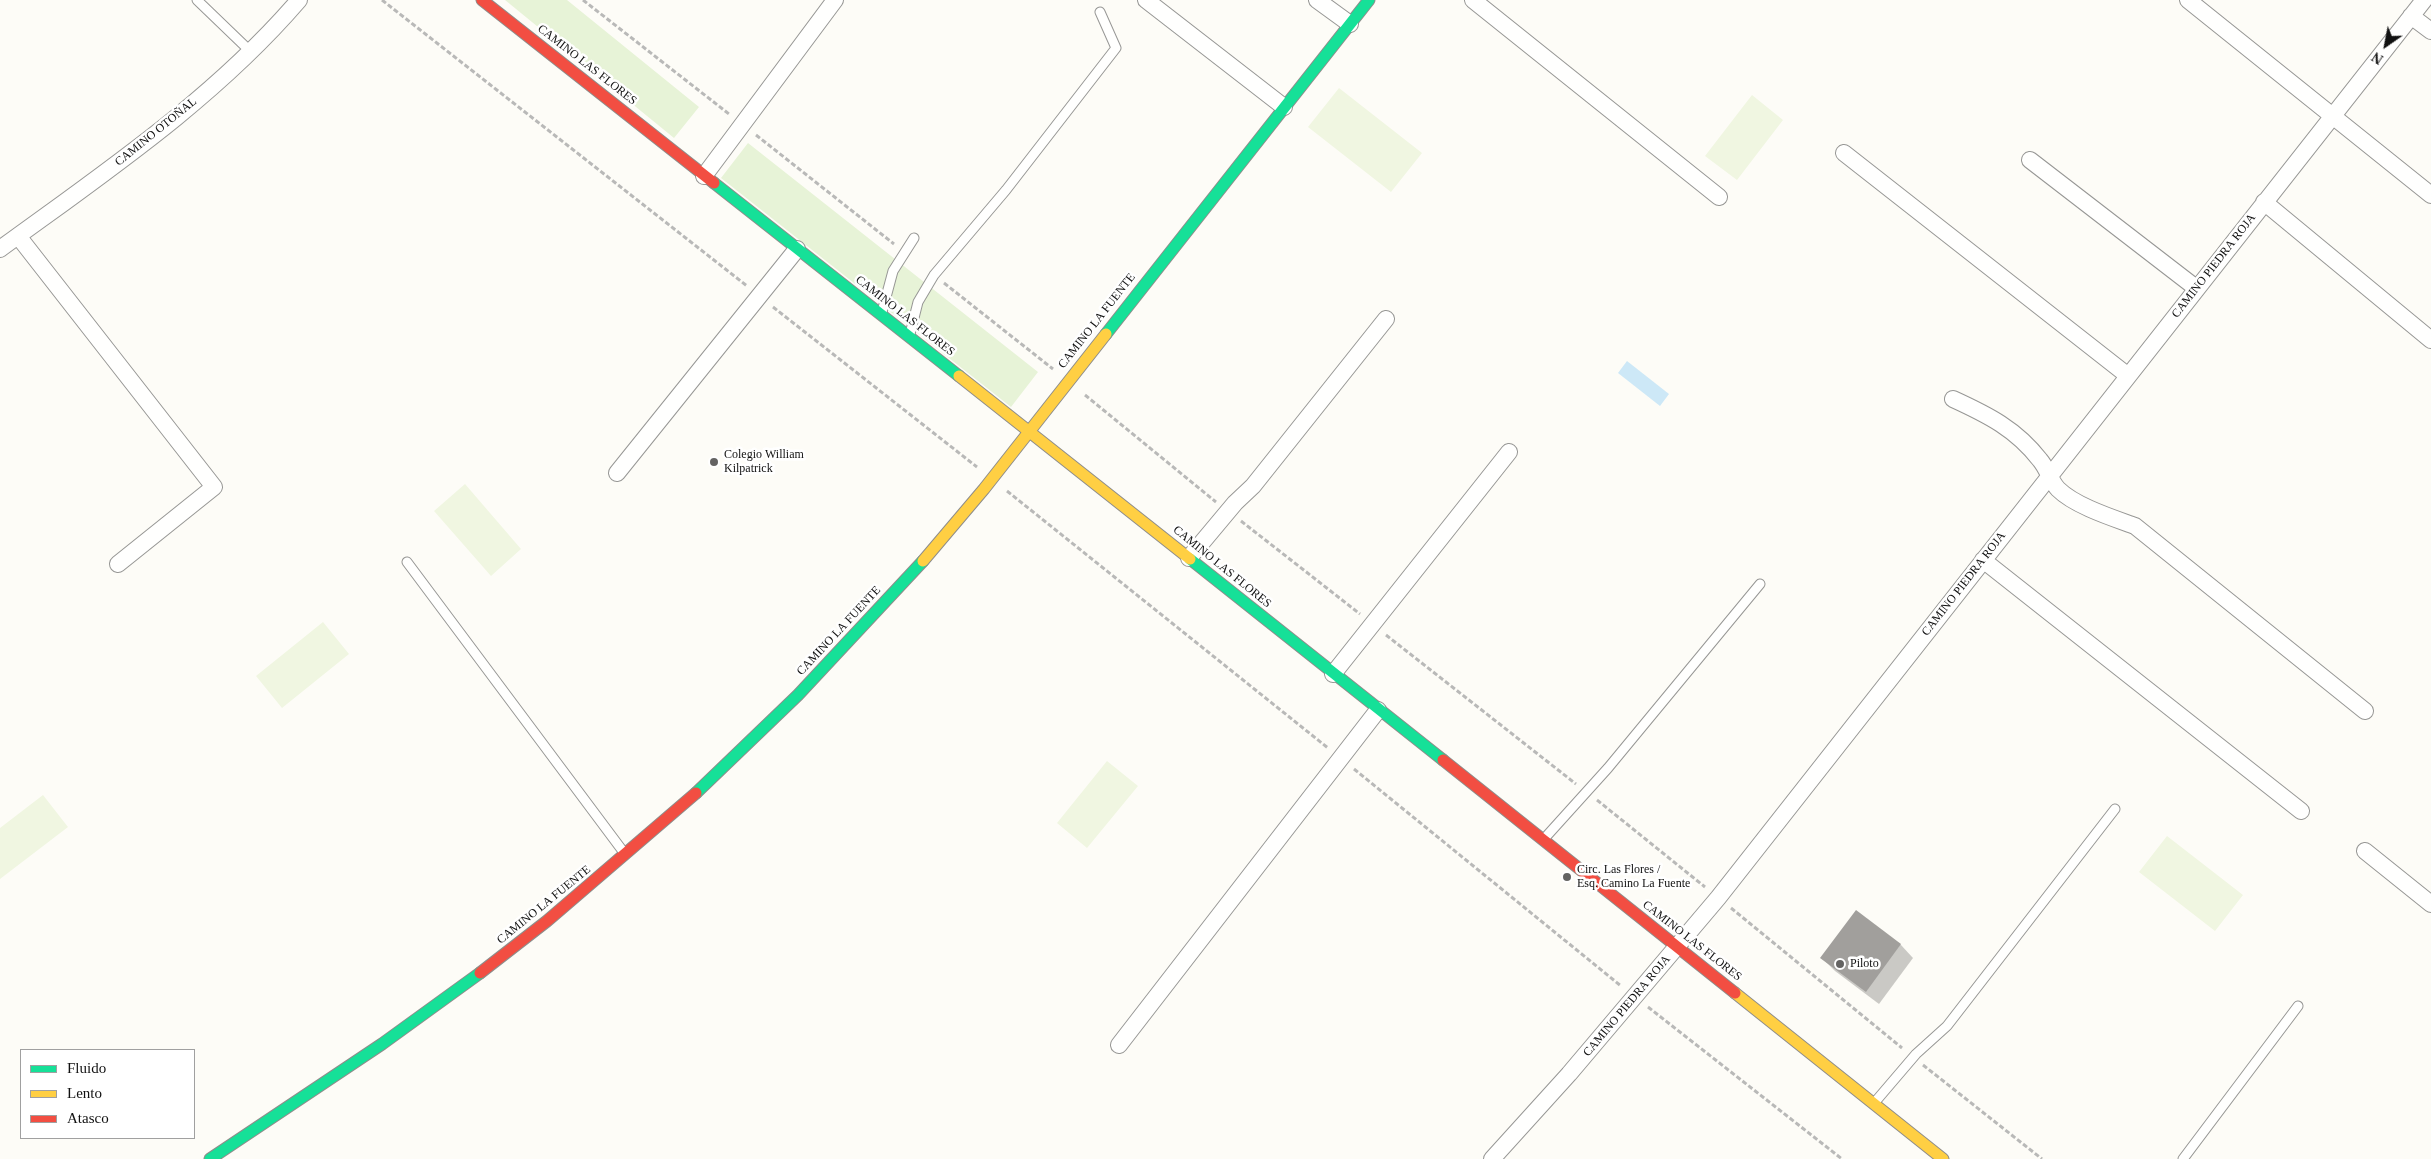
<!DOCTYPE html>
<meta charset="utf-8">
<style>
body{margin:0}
#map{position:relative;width:2431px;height:1159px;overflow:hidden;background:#fdfcf7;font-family:Georgia,serif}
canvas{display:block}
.legend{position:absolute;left:20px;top:1049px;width:175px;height:90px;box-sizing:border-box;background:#fff;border:1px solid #a0a0a0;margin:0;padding:6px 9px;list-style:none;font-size:15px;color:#111}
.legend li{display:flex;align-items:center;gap:10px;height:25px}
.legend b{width:25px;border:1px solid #a0a0a0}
.north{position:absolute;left:2361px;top:20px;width:50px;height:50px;-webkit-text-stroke:4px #fff;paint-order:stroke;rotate:213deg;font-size:14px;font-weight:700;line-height:20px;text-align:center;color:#111}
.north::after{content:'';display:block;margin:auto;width:18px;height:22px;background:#111;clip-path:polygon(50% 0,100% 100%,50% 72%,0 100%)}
</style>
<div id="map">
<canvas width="2431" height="1159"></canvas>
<ul class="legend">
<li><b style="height:6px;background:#16e098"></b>Fluido</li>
<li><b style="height:6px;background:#ffcf43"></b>Lento</li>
<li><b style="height:6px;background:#f24e42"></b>Atasco</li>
</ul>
<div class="north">N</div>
</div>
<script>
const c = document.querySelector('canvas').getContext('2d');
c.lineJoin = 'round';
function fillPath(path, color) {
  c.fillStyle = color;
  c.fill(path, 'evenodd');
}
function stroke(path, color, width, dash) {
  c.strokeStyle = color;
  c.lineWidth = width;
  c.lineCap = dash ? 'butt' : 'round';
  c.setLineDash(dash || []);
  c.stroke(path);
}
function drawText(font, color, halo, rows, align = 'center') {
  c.font = font + ' Georgia,serif';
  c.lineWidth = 5;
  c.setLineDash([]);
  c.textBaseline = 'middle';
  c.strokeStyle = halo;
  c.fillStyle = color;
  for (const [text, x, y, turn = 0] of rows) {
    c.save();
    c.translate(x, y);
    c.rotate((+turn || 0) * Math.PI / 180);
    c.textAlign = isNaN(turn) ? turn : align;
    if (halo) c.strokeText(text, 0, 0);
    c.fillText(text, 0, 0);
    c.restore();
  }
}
const green = new Path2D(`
 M505,0H567L699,107L674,138Z
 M748,143L1038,372L1011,407L721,178Z`);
const pitch = new Path2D(`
 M1339,88L1422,153L1391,192L1308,127Z
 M1752,95L1783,120L1737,180L1705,156Z
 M465,484L521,549L491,576L434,511Z
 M323,622L349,654L282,708L256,676Z
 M1107,761L1138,786L1087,848L1057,823Z
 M43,795L68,827L0,879V828Z
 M2167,836L2243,895L2215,931L2139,872Z`);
const water = new Path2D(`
 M1627,361L1669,394L1660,406L1618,373Z`);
const shadow = new Path2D(`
 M1856,912L1901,945L1913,958L1879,1004L1835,971L1822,958Z`);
const building = new Path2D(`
 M1856,910L1901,944L1866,992L1820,958Z`);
const path = new Path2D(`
 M382,0L747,286
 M583,0L729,114
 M756,135L894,244
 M944,283L1053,369
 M773,307L977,467
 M1085,395L1216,502
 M1007,491L1328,748
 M1241,521L1360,614
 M1386,635L1576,784
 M1354,769L1621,986
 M1597,800L1705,887
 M1731,908L1902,1048
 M1648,1007L1842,1159
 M1923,1065L2042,1159`);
const lane = new Path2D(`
 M197,0L251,52
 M882,312L893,271L914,238
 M910,334L918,302L934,275L1006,190L1116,48L1100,12
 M407,562L625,854
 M1543,840L1608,768L1760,584
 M1875,1102L1916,1054L1947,1026L2115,809
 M2183,1159L2298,1006`);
const street = new Path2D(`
 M1146,0L1284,107
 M1317,0L1350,24
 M1473,0L1719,197
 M2188,0L2431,195
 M2411,16L2431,31
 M1844,153L2127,375
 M2030,160L2196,288
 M704,176L835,0
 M2264,202L2431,340
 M18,236L214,487L118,564
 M0,249C104,173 214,99 299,0
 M1953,399C1988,415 2016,429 2040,460C2047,468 2051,482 2058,489C2075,506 2113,518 2135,526L2365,711
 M617,473L797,249
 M1189,558L1235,503L1253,486L1386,319
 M1983,560L2301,811
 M1333,674L1509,452
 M2365,851L2431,904
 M1119,1045L1378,710
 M1492,1159L1569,1074L1718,898L2424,0`);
const fast = new Path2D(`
 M714,183L959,376
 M1106,334L1369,0
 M1190,559L1443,760
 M696,793L798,695L923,561
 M210,1159L382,1044L480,973`);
const slow = new Path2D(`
 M959,376L1190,559
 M923,561L984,489L1106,334
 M1735,993L1943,1159`);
const jam = new Path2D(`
 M482,0L714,183
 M1443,760L1735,993
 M480,973L547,921L696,793`);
const markers = [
 [714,462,5,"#646362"],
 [1567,877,5,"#646362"],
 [1840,964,5,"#646362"]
];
const streetNames = [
 ["CAMINO LAS FLORES",587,65,38],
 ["CAMINO OTOÑAL",156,132,-39],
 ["CAMINO PIEDRA ROJA",2214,266,-52],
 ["CAMINO LAS FLORES",905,316,38],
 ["CAMINO LA FUENTE",1097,321,-52],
 ["CAMINO LAS FLORES",1222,567,39],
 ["CAMINO PIEDRA ROJA",1964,584,-52],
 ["CAMINO LA FUENTE",839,631,-47],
 ["CAMINO LA FUENTE",544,905,-39],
 ["CAMINO LAS FLORES",1692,941,38],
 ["CAMINO PIEDRA ROJA",1627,1006,-50]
];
const poiNames = [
 ["Colegio William",724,455],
 ["Kilpatrick",724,469],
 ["Circ. Las Flores /",1577,870],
 ["Esq. Camino La Fuente",1577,884],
 ["Piloto",1850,964]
];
fillPath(green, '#e7f3d7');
fillPath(pitch, '#f0f6e1');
fillPath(water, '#cde8f7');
fillPath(shadow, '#0003');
fillPath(building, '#a19f9c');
stroke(lane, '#979795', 11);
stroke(street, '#979795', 18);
stroke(fast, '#8e8d8b', 13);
stroke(slow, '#8e8d8b', 13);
stroke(jam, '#8e8d8b', 13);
stroke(path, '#b9b9b8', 3, [5, 2.5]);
stroke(lane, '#fffffe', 9);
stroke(street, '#fffffe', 16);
stroke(fast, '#16e098', 11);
stroke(slow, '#ffcf43', 11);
stroke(jam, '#f24e42', 11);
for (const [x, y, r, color] of markers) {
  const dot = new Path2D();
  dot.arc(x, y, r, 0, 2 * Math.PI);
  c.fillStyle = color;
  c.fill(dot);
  stroke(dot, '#fff', 2);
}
drawText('12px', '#111', '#fff', streetNames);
drawText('12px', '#111', '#fff', poiNames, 'left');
</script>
